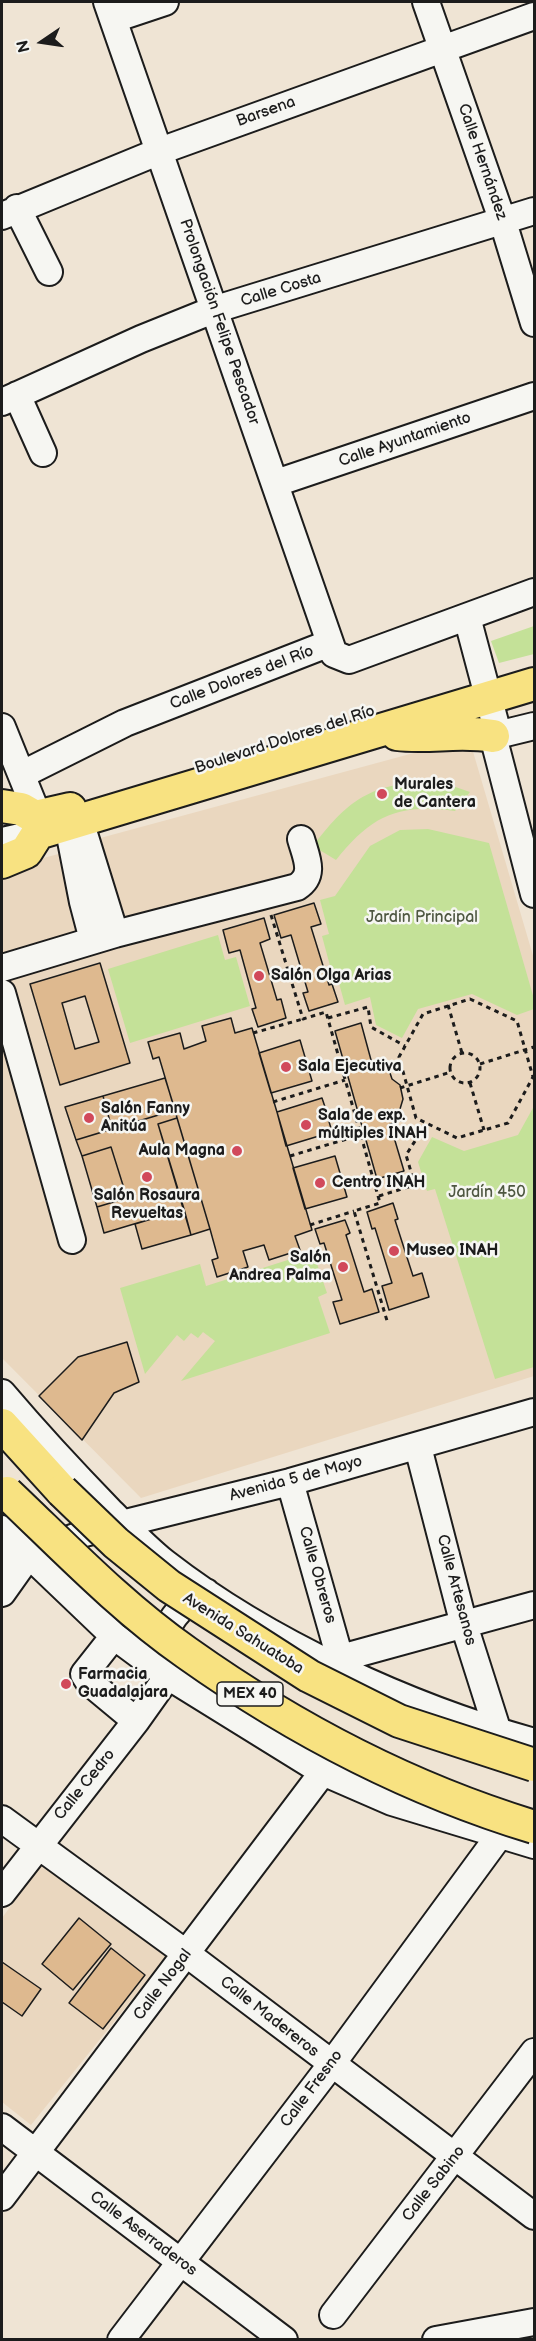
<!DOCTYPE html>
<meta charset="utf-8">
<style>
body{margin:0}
#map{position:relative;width:536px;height:2341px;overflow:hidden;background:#efe4d4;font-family:"Balsamiq Sans",sans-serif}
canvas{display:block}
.frame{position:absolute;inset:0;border:3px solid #1c1c1c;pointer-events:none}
.north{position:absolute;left:12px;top:12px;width:60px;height:60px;-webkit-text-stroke:4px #f6f6f2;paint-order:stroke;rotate:257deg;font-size:16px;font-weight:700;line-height:24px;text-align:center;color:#1c1c1c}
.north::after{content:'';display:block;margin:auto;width:21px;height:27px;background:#1c1c1c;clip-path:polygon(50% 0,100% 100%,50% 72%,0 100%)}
</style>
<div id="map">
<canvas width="536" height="2341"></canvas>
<div class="frame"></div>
<div class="north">N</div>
</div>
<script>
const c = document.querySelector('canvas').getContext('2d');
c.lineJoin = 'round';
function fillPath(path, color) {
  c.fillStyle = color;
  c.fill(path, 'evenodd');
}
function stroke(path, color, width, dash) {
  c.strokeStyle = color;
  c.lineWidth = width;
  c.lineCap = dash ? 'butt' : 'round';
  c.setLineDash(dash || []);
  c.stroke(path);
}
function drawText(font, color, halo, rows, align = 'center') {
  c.font = font + ' "Balsamiq Sans",sans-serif';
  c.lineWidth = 5;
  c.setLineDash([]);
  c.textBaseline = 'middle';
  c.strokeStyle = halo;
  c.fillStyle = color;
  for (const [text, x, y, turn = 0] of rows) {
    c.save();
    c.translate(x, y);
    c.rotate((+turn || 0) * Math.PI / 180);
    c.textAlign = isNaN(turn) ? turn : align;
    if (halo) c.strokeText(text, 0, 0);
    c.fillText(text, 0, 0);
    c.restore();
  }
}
const built = new Path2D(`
 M469,738L534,959V1376L141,1498L2,1358V869L66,852L93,840Z
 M43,1862L167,1956L31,2125L2,2102V1918Z`);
const green = new Path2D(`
 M534,626V654L499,663L491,641Z
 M438,781L470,792L455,811C398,803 371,816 336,860L313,846C352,795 374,783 438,781Z
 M428,829L489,843L534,999V1009L517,1015L472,994L418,1009L402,1038L376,1025L370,997L345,1005L337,976L333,977L322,936L329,934L320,900L335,896L370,846L400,830Z
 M218,935L225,960L236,957L250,1006L130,1043L108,969Z
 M534,1106V1367L495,1379L435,1189L427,1191L418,1162L432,1137L464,1151L518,1135Z
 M313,1252L327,1293L318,1297L330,1333L181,1381L215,1341L203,1332L198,1338L191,1333L184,1341L177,1335L145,1374L120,1288L200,1264L206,1286Z`);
const building = new Path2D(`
 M314,903L321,924L311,927L329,985L332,984L338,1002L309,1011L303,993L308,992L291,935L281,938L274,915Z
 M264,918L270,939L260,943L277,1000L281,999L286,1018L258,1027L252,1009L256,1008L240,950L229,953L223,930Z
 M100,963L130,1063L60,1085L30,984ZM85,996L99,1042L75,1049L62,1003Z
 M231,1018L235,1033L252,1028L312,1230L295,1236L300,1250L269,1260L264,1245L243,1251L248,1267L217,1277L212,1260L218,1258L210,1229L159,1057L153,1059L148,1042L180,1033L184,1049L206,1041L202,1026Z
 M361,1023L374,1071L388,1067L392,1079L400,1085L403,1099L400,1109L403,1120L390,1124L404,1171L377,1179L335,1031Z
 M300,1040L312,1081L271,1093L259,1053Z
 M165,1078L175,1110L112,1129L103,1096Z
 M103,1096L112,1129L76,1140L65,1107Z
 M322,1098L327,1113L323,1114L324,1119L328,1118L332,1132L286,1146L277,1112Z
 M175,1110L177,1118L158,1124L184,1209L104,1233L97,1207L127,1198L111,1147L82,1156L76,1140Z
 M177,1118L210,1229L191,1235L158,1124Z
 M111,1147L127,1198L97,1207L82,1156Z
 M335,1156L347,1197L305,1209L293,1168Z
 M393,1203L398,1219L395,1220L413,1276L422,1273L429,1297L389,1310L382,1286L392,1283L375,1228L372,1229L367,1212Z
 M184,1209L191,1235L142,1249L135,1224Z
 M345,1220L350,1233L346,1235L364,1292L372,1289L379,1312L340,1324L333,1302L342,1300L324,1243L320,1244L315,1229Z
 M127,1342L139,1382L114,1393L82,1440L39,1396L78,1357Z
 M79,1918L111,1944L73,1990L42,1964Z
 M111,1948L145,1975L103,2029L69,2003Z
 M2,1962L41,1989L22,2016L2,2002Z`);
const path = new Path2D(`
 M271,915L303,1019L326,1012L380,1203L354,1211L388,1324
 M470,999L517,1021L533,1077L508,1123L457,1138L416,1118L399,1057L423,1014Z
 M448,1005L462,1053
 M328,1018L368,1007L371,1027L405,1046
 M253,1033L303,1019
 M450 1068a15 15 0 1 1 30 0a15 15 0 1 1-30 0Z
 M480,1064L534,1047
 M470,1083L484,1130
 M400,1088L451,1072
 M273,1102L345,1080
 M290,1156L360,1135
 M379,1196L415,1185L406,1155L426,1124
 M310,1225L354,1211`);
const minor = new Path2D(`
 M107,2L334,654L349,660L534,592
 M426,2L503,222L534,323
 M114,19L165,2
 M17,208L49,272
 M2,216L160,151L534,16
 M17,395L43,453
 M2,402L141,339L213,310L534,211
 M276,483L534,396
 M467,617L496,726L493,736L534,894
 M2,727L38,816
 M493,736L534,726
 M23,774L125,723L330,643
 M65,810L83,902L93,940
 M85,837L115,934
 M2,841L38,833
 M2,968L115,934L297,887C316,875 306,857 301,839
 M2,993L72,1240
 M2,1393C36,1433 72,1472 109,1510C127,1528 145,1547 165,1563C268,1643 409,1707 534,1742
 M418,1447L464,1625L498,1732
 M290,1482L343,1669
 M2,1529L114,1636L168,1676L323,1772L392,1802L534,1845
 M2,1557L29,1555L85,1533L290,1482L534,1412
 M2,1593L29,1555
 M114,1636L84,1674L89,1682L136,1721
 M341,1658L534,1605
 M2,1819L187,1954L534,2216
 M2,1893L136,1721L168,1676C159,1634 167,1612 206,1592
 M2,2127L284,2340
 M2,2197L323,1772
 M333,2315L534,2052
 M121,2340L331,2065L499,1836
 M436,2340L534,2322`);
const major = new Path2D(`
 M397,734C429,738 460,730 493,736
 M2,806L21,809L35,817L70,809
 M2,862L26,852L38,833L534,684
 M2,1425L62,1491`);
const majorBridge = new Path2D(`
 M62,1491L116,1543L169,1586L309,1676L399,1721L534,1765
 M7,1493C65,1548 121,1607 187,1653C294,1729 409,1789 534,1827`);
const markers = [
 [382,794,6,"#d1495b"],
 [259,976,6,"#d1495b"],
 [286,1067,6,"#d1495b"],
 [89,1118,6,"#d1495b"],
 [306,1125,6,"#d1495b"],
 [237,1151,6,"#d1495b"],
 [147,1177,6,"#d1495b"],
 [320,1183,6,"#d1495b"],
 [394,1251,6,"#d1495b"],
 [343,1267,6,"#d1495b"],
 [66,1684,6,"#d1495b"]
];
const shields = [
 [250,1694,66]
];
const shieldNames = [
 ["MEX 40",250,1694]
];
const streetNames = [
 ["Barsena",266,112,-20],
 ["Calle Hernández",482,162,71],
 ["Calle Costa",281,290,-17],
 ["Prolongación Felipe Pescador",219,322,71],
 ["Calle Ayuntamiento",405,440,-19],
 ["Calle Dolores del Río",242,678,-21],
 ["Boulevard Dolores del Río",285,740,-18],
 ["Avenida 5 de Mayo",296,1479,-15],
 ["Calle Obreros",317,1575,74],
 ["Calle Artesanos",456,1590,75],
 ["Avenida Sahuatoba",243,1634,32],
 ["Calle Cedro",85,1785,-51],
 ["Calle Nogal",163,1985,-53],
 ["Calle Madereros",269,2017,38],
 ["Calle Fresno",312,2089,-53],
 ["Calle Sabino",434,2184,-52],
 ["Calle Aserraderos",143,2234,37]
];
const poiNames = [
 ["Murales",394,785],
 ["de Cantera",394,803],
 ["Salón Olga Arias",271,976],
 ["Sala Ejecutiva",298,1067],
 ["Salón Fanny",101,1109],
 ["Anitúa",101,1127],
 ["Sala de exp.",318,1116],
 ["múltiples INAH",318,1134],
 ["Aula Magna",225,1151,"right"],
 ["Centro INAH",332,1183],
 ["Salón Rosaura",147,1196,"center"],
 ["Revueltas",147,1214,"center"],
 ["Museo INAH",406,1251],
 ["Salón",331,1258,"right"],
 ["Andrea Palma",331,1276,"right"],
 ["Farmacia",78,1675],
 ["Guadalajara",78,1693]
];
const parkNames = [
 ["Jardín Principal",422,918],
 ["Jardín 450",487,1193]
];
fillPath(built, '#ead7bf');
fillPath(green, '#c4e198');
fillPath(building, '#deb98f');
stroke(building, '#1c1c1c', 1.5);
stroke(minor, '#1c1c1c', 30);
stroke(major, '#1c1c1c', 36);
stroke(path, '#1c1c1c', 3, [4.5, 4.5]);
stroke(minor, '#f6f6f2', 26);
stroke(major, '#f8e281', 32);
stroke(majorBridge, '#1c1c1c', 36, []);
stroke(majorBridge, '#f8e281', 32);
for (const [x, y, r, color] of markers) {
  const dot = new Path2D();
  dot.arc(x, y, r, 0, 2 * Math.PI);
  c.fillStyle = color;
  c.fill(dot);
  stroke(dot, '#f6f6f2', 2);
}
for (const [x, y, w] of shields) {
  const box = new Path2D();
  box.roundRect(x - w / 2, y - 12, w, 24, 4.5);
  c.fillStyle = '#f6f6f2';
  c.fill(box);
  stroke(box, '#1c1c1c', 1.5);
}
drawText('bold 15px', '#1c1c1c', null, shieldNames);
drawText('16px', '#1c1c1c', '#f6f6f2', streetNames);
drawText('bold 16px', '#1c1c1c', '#f6f6f2', poiNames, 'left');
drawText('16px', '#4e5741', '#f6f6f2', parkNames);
</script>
